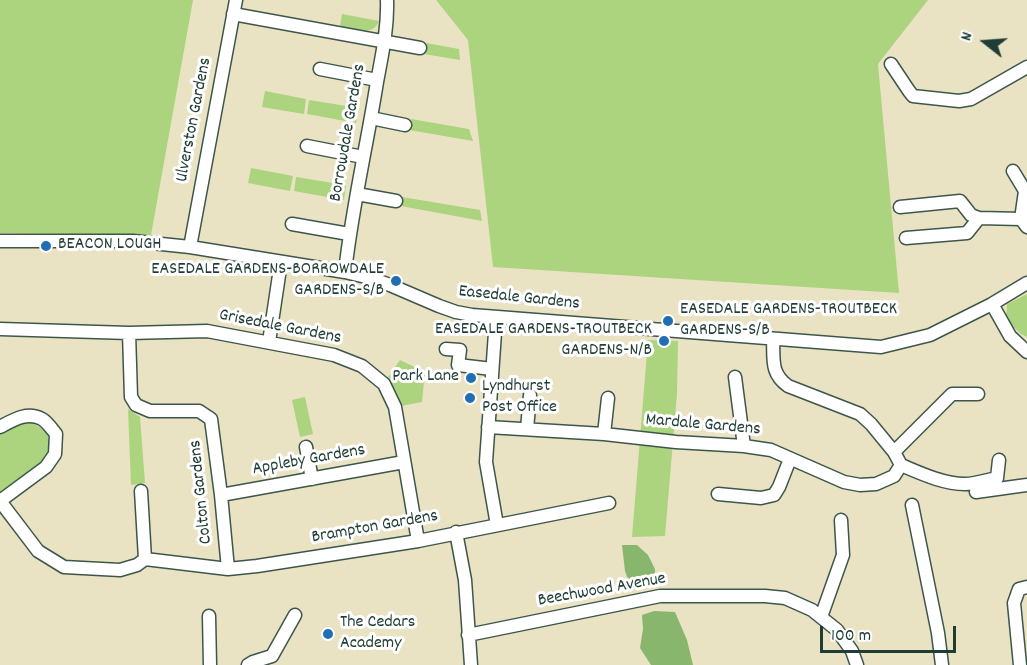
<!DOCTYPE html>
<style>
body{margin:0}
#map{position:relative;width:1027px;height:665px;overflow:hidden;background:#e9e3c4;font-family:Dekko,sans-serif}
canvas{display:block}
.north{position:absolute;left:955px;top:12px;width:60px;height:60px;-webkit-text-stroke:4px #fff;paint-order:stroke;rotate:287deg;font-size:16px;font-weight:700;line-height:24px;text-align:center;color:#1f3d34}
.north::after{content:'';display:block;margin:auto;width:21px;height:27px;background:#1f3d34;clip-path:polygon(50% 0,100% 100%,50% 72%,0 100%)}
.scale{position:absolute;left:820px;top:626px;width:136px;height:27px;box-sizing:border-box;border:3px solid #1f3d34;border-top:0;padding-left:8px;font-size:18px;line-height:21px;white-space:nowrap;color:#1f3d34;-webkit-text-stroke:4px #fff;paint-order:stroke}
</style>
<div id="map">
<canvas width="1027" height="665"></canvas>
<div class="north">N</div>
<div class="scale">100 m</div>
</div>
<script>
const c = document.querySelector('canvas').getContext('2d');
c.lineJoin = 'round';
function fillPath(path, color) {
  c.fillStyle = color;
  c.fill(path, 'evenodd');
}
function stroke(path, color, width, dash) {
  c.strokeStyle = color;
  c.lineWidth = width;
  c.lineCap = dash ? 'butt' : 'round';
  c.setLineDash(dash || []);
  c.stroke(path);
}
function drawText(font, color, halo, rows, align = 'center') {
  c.font = font + ' Dekko,sans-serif';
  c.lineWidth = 6;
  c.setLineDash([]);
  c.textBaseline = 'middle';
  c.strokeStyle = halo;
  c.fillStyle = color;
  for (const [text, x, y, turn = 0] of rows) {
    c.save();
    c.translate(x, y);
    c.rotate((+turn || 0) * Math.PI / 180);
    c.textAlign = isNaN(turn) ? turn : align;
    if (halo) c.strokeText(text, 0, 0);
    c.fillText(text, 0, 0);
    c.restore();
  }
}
const green = new Path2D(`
 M0,0H193L151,235L0,233Z
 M436,0H928L878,64L899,293L493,267L468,40Z
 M342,14L379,21C373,37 353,29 340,27Z
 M426,43L459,49L460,60L424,54Z
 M265,91L306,99L304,114L262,107Z
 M309,100L359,108L356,123L307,114Z
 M411,119L469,129L473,141L409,130Z
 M251,168L293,176L290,191L248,183Z
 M296,177L346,185L344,200L294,191Z
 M402,197L480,210L482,221L401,206Z
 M1027,294V337L1021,334L1006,320L1007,304Z
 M648,340L678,341L677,394L665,536L632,537Z
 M400,360L425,372L422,402L401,406L395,391L386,380Z
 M305,397L313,434L300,437L292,400Z
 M128,409L140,417L145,483L131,485Z
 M28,422C47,427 57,443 45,460L0,492V434L18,423Z`);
const forest = new Path2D(`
 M622,545H637L648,555L655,569V585L645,589L631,588L625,571Z
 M654,611L675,612L687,640L693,665H651L640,648L643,629L642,615Z`);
const minor = new Path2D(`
 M233,14L420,48
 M891,64L909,91L913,96L959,101L971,99L1027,67
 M320,69L377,80
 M371,118L405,125
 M307,146L363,157
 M1013,171L1025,191L1021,219L1027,227
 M357,194L396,201
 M900,207L960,201L971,215L979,218L1021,219
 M292,224L349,234
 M906,238L967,233L979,218
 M0,241H133L190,247L345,272L370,278L390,285L439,306L456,312L472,315L881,347L930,335L992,304L1027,283
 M190,247L236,0
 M345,272C352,208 367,145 377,82C382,55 388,28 387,0
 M992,304L1010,336L1027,352
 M496,318L486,462L497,525
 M0,329L129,333L207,331L334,355L362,366L384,384L395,407L418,541
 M129,333L131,397L136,405L150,411H199L211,419L221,495L228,569
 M773,339C774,359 770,373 788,386L860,414L871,424L894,452L901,465C920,473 943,484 965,484C975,484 987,480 997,478L999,460
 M269,342L281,262
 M446,349L460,350L458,365L492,369
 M735,377L744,446
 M0,427C13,420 27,411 42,419C47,422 52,429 56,434L55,454L46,467L0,501L38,551L64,567L120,570L137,565L145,559L141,491
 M488,427L604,434L676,442L744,446L771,450L844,482L860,485L876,484L894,476L901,465
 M527,429L530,395
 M604,434L608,398
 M306,447L312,479
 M894,452L952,394H978
 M976,492L1027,485
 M718,494L761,498L774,495L779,487L790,459
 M221,495L404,462
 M912,505L938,633L942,665
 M456,532L465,580L471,665
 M145,559L228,569L257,566L418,541L609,503
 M209,616L210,665
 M821,617L843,555L841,520
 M468,635L660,596H765L785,598L812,610L837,630L852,651L857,665
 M248,665L253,662L272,656L295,615
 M1020,665L1014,603L1019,589L1027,587`);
const markers = [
 [46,246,6,"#1f6fb2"],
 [396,281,6,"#1f6fb2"],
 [668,321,6,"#1f6fb2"],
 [664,341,6,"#1f6fb2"],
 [471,378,6,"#1f6fb2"],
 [470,398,6,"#1f6fb2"],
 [328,634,6,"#1f6fb2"]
];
const streetNames = [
 ["Ulverston Gardens",195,120,-79],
 ["Borrowdale Gardens",349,133,-80],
 ["Easedale Gardens",519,299,6],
 ["Grisedale Gardens",280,328,11],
 ["Mardale Gardens",703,426,5],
 ["Appleby Gardens",309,461,-10],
 ["Colton Gardens",202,492,-96],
 ["Brampton Gardens",375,528,-10],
 ["Beechwood Avenue",602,591,-10]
];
const poiNames = [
 ["BEACON LOUGH",58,246],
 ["EASEDALE GARDENS-BORROWDALE",384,271,"right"],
 ["GARDENS-S/B",384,292,"right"],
 ["EASEDALE GARDENS-TROUTBECK",680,311],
 ["GARDENS-S/B",680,332],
 ["EASEDALE GARDENS-TROUTBECK",652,331,"right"],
 ["GARDENS-N/B",652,352,"right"],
 ["Park Lane",459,378,"right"],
 ["Lyndhurst",482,388],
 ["Post Office",482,409],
 ["The Cedars",340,624],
 ["Academy",340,645]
];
fillPath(green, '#acd47e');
fillPath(forest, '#89b66d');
stroke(minor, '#3d564a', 15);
stroke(minor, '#fff', 12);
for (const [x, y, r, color] of markers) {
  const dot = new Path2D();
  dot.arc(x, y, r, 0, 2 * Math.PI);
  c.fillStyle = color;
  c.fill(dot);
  stroke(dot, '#fff', 2);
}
drawText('18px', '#1f3d34', '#fff', streetNames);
drawText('18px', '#1f3d34', '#fff', poiNames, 'left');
</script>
